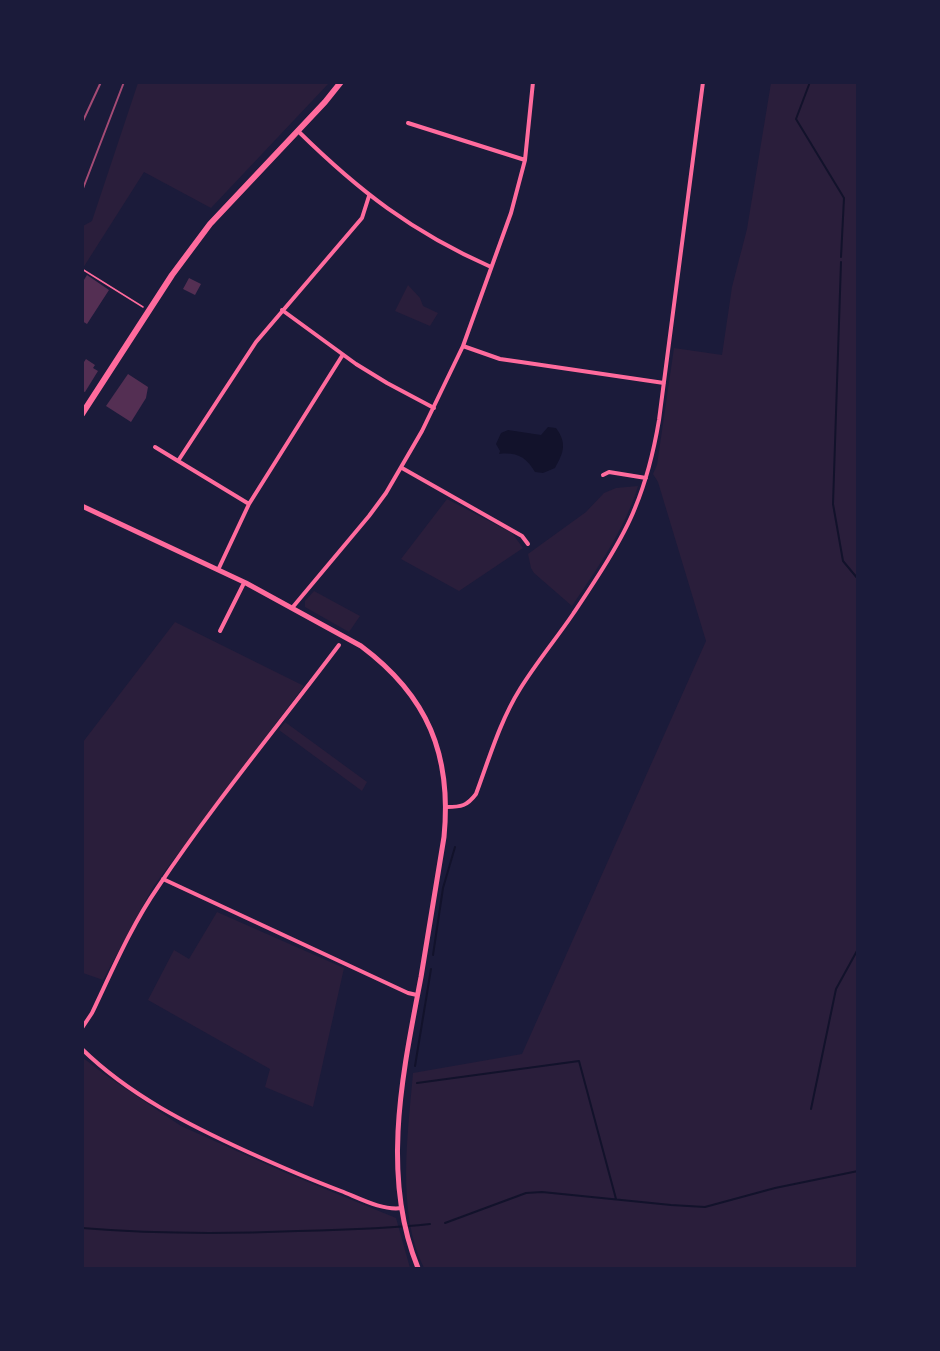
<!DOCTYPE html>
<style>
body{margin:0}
#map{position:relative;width:940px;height:1351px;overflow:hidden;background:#1b1b3a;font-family:Figtree,sans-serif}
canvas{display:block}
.frame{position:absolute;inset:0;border:84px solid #1b1b3a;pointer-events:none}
</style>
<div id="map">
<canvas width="940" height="1351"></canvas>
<div class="frame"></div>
</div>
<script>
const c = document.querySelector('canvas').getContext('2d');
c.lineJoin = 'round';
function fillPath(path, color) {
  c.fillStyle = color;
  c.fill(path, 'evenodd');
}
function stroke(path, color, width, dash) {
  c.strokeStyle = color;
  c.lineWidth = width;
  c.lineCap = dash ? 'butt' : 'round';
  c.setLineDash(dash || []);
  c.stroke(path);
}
const green = new Path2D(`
 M138,83H329L211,208L144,172L83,268V226L92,221Z
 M771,83H857V1268H424C396,1212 408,1134 413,1073L522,1054L706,641L658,482L653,474L657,465L674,348L722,355L732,287L747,229Z
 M408,285L420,298L423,306L438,313L430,326L395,311Z
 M638,486C625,529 597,569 572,606L534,573L531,568L528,554L586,512L604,493L616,488Z
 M447,499L512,533L523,548L459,591L401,559Z
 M314,591L360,616L349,632L305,607V601Z
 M175,622L304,686L153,887L103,980L83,973V742Z
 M285,722L367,782L362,791L279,730Z
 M217,912L344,968L313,1107L265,1087L270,1069L148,1000L174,950L189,959Z
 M82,1057L104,1074L181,1126L286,1173L396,1218L410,1268H83Z`);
const water = new Path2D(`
 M548,427L556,428C567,443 564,452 555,468L543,473L535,472C526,457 517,452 499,454L500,451L496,444L501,433L508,430L541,435Z`);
const stream = new Path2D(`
 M810,82L796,119L844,198L841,257
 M841,262L833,504L843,561L858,579
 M433,955L443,888L455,847
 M415,1066L431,969
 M417,1083L579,1061L616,1199
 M811,1109L836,989L858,949
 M445,1223L526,1193L542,1192L671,1205L705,1207L775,1188L858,1171
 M82,1228C154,1234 226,1234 298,1231C342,1230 386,1229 430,1224`);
const building = new Path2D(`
 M87,275L109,290L87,324L82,321V283Z
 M189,278L201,284L195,295L183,289Z
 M86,359L95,365L93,368L98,371L85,392L82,391V361L84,362Z
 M128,374L148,387L146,398L131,422L106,406Z`);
const path = new Path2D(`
 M82,269L143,307`);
const minor = new Path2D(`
 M408,123L525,160
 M298,131C359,191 412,232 491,267
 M282,310L356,364L387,383L434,408
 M463,346L500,359L521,362L664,383
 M155,447L249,504
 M178,461L256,342L362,218L369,196
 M402,468L522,536L528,544
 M603,475L609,472L646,478
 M218,570L249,504L342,356
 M292,608L369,516L386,493L422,431L463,346L511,213L525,160L533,82
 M220,631L244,583
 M447,807C461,807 467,806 476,794C489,759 500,721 520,689C536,663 556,639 573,614C593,584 622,541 635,508C647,479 654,450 659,420L703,82
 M163,879L408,993L417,995
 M82,1028L92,1013C112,971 131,926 158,887C214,803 279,725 339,645
 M82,1049C129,1095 189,1125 248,1152C279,1166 309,1179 341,1191C359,1198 382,1211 402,1208`);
const tertiary = new Path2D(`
 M82,506L246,583L361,646C428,696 452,755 444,837C436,884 429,930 421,977C403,1072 380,1175 418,1268`);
const primary = new Path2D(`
 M82,414L172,275L210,224L325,102L341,82`);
const rail = new Path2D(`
 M82,123L101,82
 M82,191L124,82`);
fillPath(green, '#2a1e3b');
fillPath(water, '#12122b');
stroke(stream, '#12122b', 2);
fillPath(building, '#542f53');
stroke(path, '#ff6b9d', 1.5);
stroke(minor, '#ff6b9d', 4);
stroke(tertiary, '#ff6b9d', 5);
stroke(primary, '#ff6b9d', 6);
stroke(rail, '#a44b75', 2);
</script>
